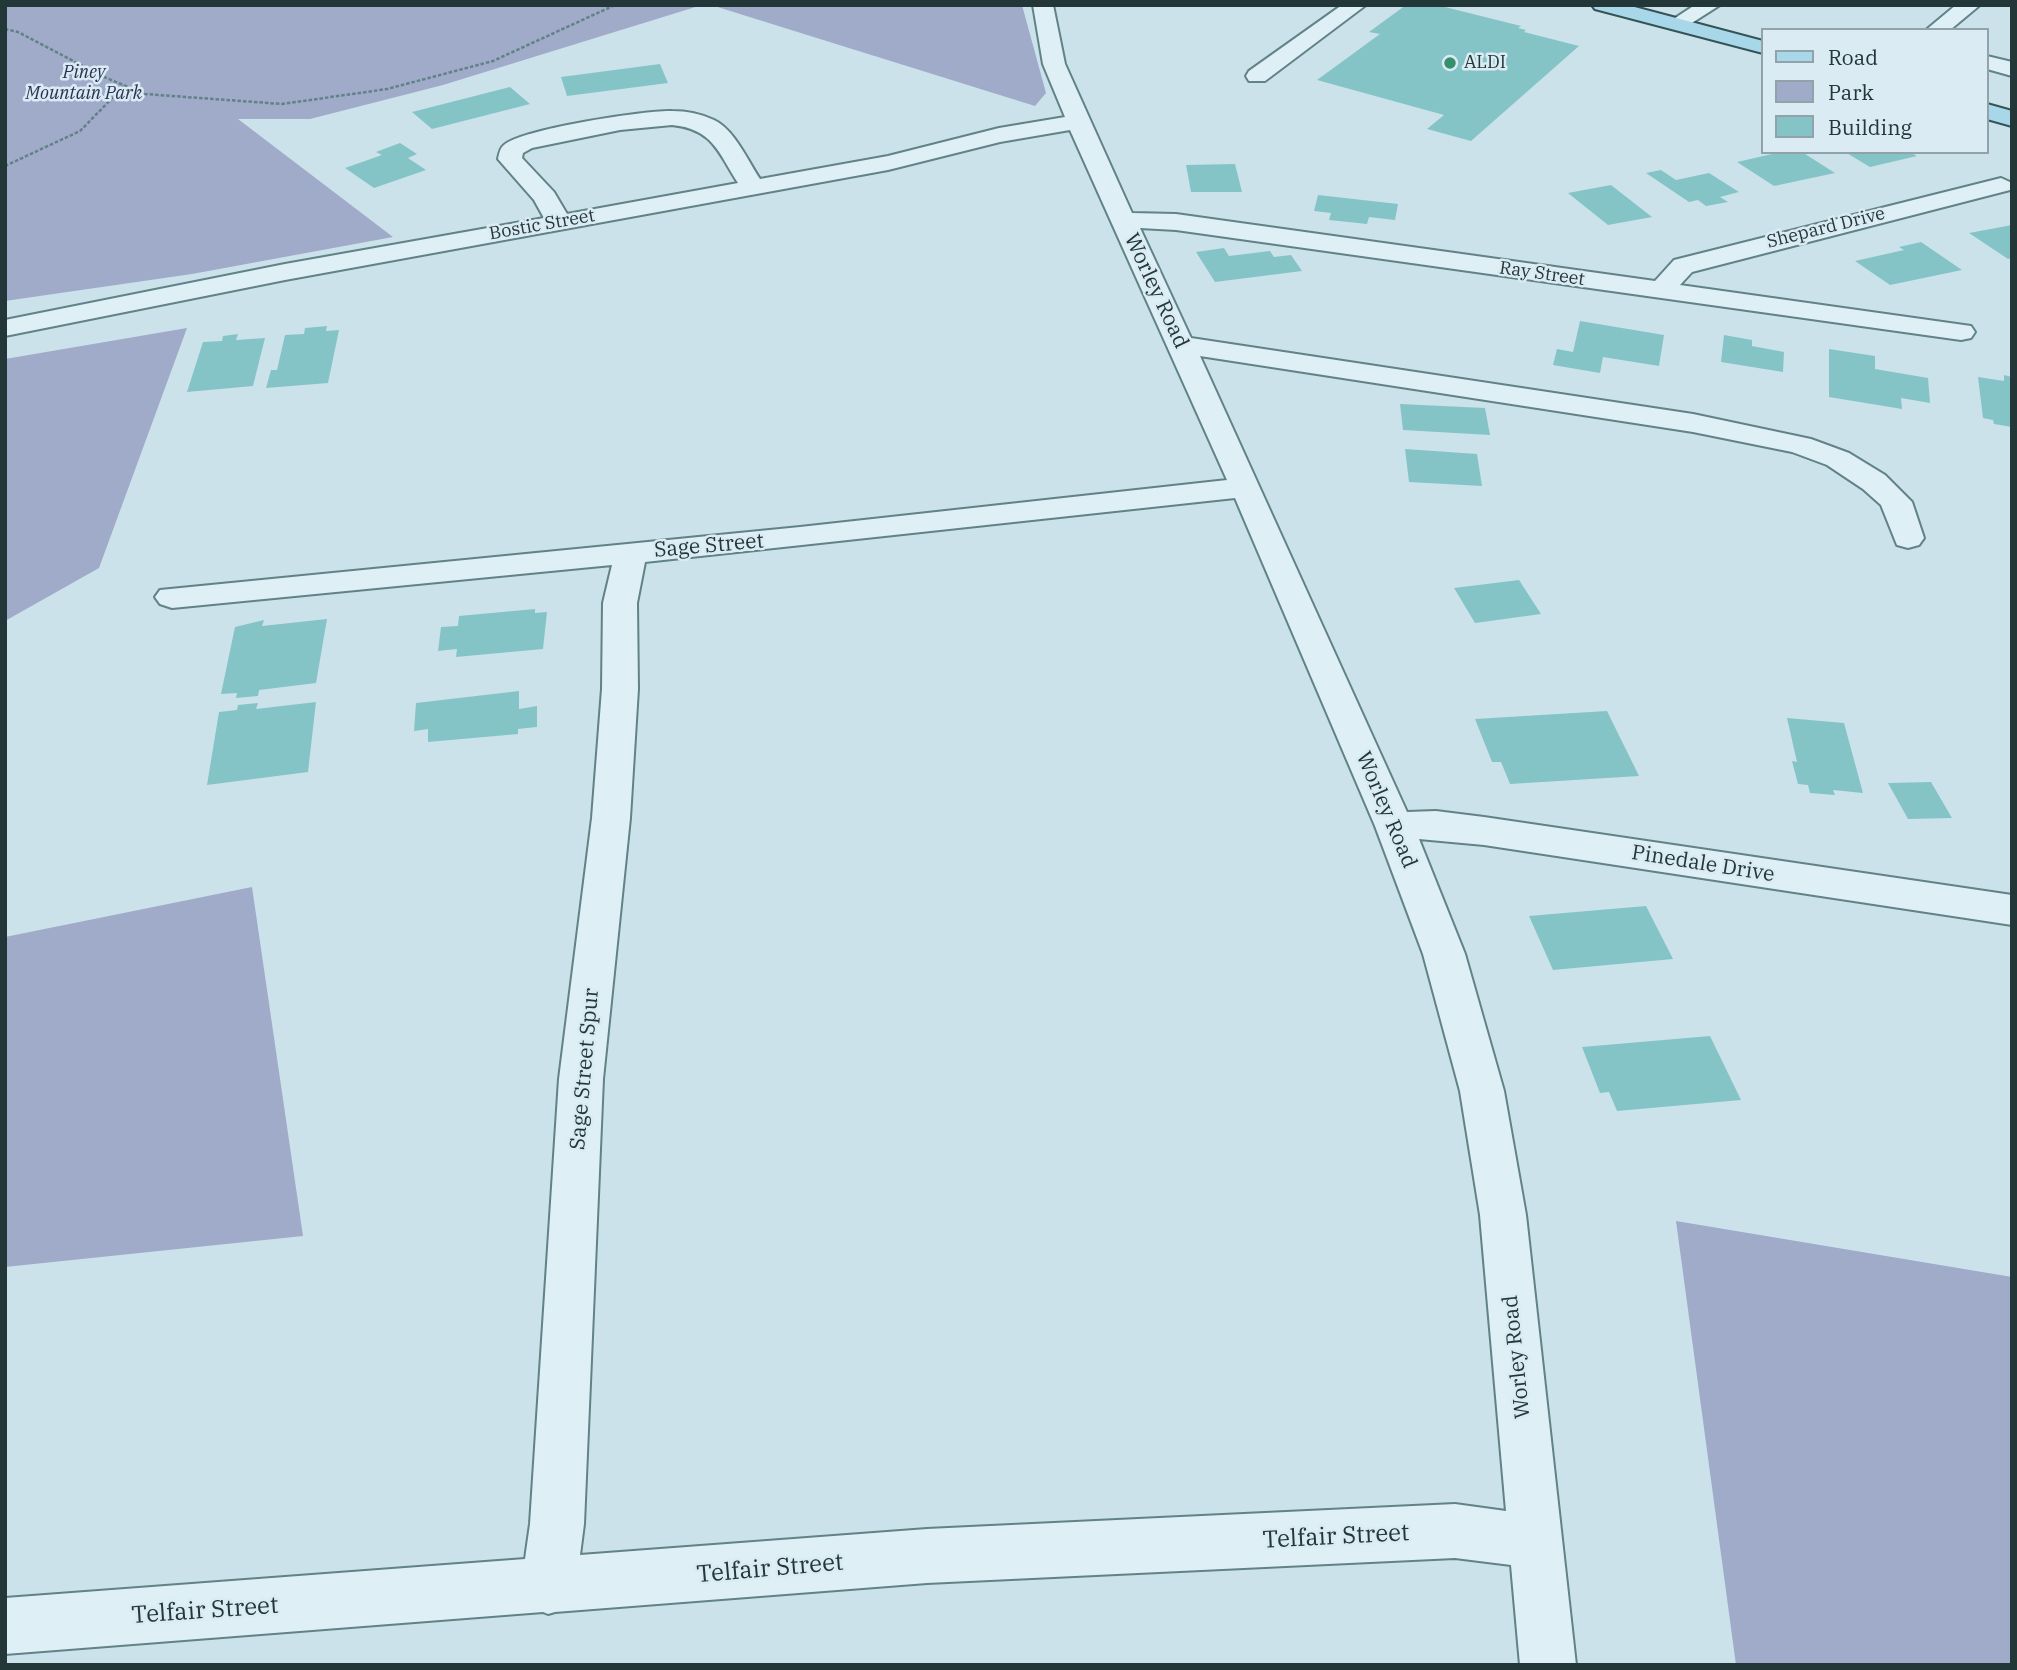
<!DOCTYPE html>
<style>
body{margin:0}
#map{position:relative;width:2017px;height:1670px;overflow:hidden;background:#cbe2eb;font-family:"IBM Plex Serif",serif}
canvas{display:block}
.frame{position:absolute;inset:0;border:7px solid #233739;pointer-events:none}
.legend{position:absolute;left:1761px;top:28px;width:228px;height:126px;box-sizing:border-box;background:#daebf3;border:2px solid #91a3a9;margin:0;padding:9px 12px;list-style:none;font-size:21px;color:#233739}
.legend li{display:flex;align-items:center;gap:14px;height:35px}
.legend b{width:35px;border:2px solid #91a3a9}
</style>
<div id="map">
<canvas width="2017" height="1670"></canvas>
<div class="frame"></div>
<ul class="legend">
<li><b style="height:9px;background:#a8d7ea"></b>Road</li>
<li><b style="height:19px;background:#a0abc9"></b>Park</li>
<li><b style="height:19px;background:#85c4c6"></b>Building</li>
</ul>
</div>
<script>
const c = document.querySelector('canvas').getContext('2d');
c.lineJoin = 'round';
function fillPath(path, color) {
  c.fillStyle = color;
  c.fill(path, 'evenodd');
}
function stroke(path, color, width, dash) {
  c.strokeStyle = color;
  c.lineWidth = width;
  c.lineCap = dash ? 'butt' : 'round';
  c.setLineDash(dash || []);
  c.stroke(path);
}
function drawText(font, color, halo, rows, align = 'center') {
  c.font = font + ' "IBM Plex Serif",serif';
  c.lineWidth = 5;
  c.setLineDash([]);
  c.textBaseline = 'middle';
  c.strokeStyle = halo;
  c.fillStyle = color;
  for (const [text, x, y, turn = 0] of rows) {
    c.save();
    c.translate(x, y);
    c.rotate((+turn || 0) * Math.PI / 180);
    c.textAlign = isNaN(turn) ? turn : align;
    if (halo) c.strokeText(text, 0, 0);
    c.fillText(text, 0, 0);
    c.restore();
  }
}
const green = new Path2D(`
 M5,5H702L443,85L310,119H238L393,237L192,274L5,301Z
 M711,5H1022L1046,93L1035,106Z
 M187,328L99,568L5,621V359Z
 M252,887L303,1236L5,1267V937Z
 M1676,1221L2012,1277V1665H1736Z`);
const building = new Path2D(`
 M1406,5H1437L1521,26L1518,28L1526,30L1524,32L1579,46L1471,141L1427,129L1444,115L1317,80L1380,34L1369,32Z
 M660,64L668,83L567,96L561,77Z
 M510,87L530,104L432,129L412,112Z
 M400,143L417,154L408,158L426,170L374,188L345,168L382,155L376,152Z
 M1781,152H1802L1835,173L1774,186L1737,162Z
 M1845,152H1910L1917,156L1870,167Z
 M1235,164L1242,192H1191L1186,165Z
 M1661,170L1676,180L1709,173L1739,192L1720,197L1728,202L1706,206L1698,200L1689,202L1646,173Z
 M1611,185L1652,217L1608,225L1568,193Z
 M1318,195L1398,204L1395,220L1369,217L1367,224L1329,220L1331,213L1314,211Z
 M2012,225V258L2008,259L1969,233Z
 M1921,242L1962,270L1890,285L1855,261L1904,250L1899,247Z
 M1224,248L1229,256L1270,251L1274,257L1291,255L1302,271L1215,282L1196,252Z
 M1580,321L1664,335L1659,366L1603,357L1600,373L1553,365L1557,349L1573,352Z
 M327,326L326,331L339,330L328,383L266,388L271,370H277L285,335L304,334L305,328Z
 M238,334L236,340L265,338L253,386L187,392L203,342L222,341L223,336Z
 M1724,335L1752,340V346L1784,352L1783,372L1721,362Z
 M1829,349L1875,356V369L1928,378L1930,403L1901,398L1902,409L1829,397Z
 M2004,375L2012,377V427L1994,424L1993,420L1983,418L1978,377L2004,381Z
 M1400,404L1485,408L1490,435L1403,430Z
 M1405,449L1477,454L1482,486L1409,482Z
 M1519,580L1541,614L1475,623L1454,588Z
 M535,609V613L547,612L543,649L456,657L457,649L438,651L441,627L458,626L459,616Z
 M327,619L316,683L259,690L258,696L236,698L237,693L221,694L235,627L264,620L262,626Z
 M519,691V709L537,706V727L518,729V734L428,742V729L414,731L416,703Z
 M316,702L308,772L207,785L219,712L237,710L238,705L258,703L256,709Z
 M1607,711L1639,776L1510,784L1501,762H1492L1475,719Z
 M1787,718L1844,723L1863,793L1833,790L1835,795L1810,793L1808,785L1798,784L1792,761L1797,762Z
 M1931,782L1952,818L1908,819L1888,783Z
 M1646,906L1673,959L1553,970L1529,916Z
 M1710,1036L1741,1100L1617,1111L1609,1092L1600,1093L1582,1047Z`);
const path = new Path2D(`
 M5,29L18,32L104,77L145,94L282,104L387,89L493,61L615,5
 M5,166L80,131L124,86`);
const minor = new Path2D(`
 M1033,5H1053L1065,64L1132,213L1176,214L1655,281L1674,260L2001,178L2012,183L2010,190L1692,272L1680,285L1971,326L1975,332L1971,338L1961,340L1176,230L1140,228L1191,338L1693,414L1811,439L1849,453L1885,475L1912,502L1924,538L1919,545L1908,548L1897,545L1881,505L1863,489L1827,465L1792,452L1693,432L1200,356L1407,812L1436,811L1484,817L2012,895V925L1484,845L1419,839L1465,954L1504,1091L1526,1215L1576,1665H1520L1511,1565L1455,1558L927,1583L555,1612L548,1614L543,1612L5,1654V1598L525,1559L530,1524L559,1079L592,818L602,689L603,603L612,565L172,608L160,604L155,597L160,590L800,527L1227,480L1070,130L1000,142L888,170L285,280L5,336V320L285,264L544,218L534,200L498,159C499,154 500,148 504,145C522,129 645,110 672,111C687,111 701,114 714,120C734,129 748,161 760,179L888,156L999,128L1065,117L1043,64ZM672,125C713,129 718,152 738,183L567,214L554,192L522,158L523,153L532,148L620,130ZM1235,498L1375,826L1423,954L1460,1091L1480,1215L1506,1511L1455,1504L927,1529L580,1555L584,1524L603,1079L630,818L638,689L637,603L645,562Z
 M1342,5H1366L1265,81H1249L1246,76L1249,71Z
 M1695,5H1720L1684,28H1670L1666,24Z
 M1956,5H1980L1950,30H1926Z
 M1987,56L2012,62V76L1987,69Z`);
const major = new Path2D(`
 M1592,5H1627L1763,41V53L1595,9Z
 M1987,104L2012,111V126L1987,119Z`);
const markers = [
 [1450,63,7,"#36906c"]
];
const farPoinames = [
 ["ALDI",1464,63]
];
const farParknames = [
 ["Piney",84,73],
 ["Mountain Park",84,94]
];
const farStreetnames = [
 ["Bostic Street",542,225,-10],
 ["Shepard Drive",1826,228,-14],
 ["Ray Street",1542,274,8]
];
const streetNames = [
 ["Worley Road",1156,291,65],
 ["Sage Street",709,546,-5],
 ["Worley Road",1386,810,67],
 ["Pinedale Drive",1703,864,9],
 ["Sage Street Spur",585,1069,-85],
 ["Worley Road",1517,1357,-96]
];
const nearStreetnames = [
 ["Telfair Street",1336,1537,-3],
 ["Telfair Street",770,1569,-5],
 ["Telfair Street",205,1611,-4]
];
fillPath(green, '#a0abc9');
fillPath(building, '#85c4c6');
stroke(minor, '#618287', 4);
stroke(major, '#345355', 4);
stroke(path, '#618287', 2.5, [3.5, 2]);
fillPath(minor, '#deeff6');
fillPath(major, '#a8d7ea');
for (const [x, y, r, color] of markers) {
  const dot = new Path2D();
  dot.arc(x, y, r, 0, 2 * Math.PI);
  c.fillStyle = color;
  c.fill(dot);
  stroke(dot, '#daebf3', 2.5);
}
drawText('18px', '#233739', '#daebf3', farPoinames, 'left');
drawText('italic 18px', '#2b3153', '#daebf3', farParknames);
drawText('18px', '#233739', '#daebf3', farStreetnames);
drawText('21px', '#233739', '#daebf3', streetNames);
drawText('24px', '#233739', '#daebf3', nearStreetnames);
</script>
